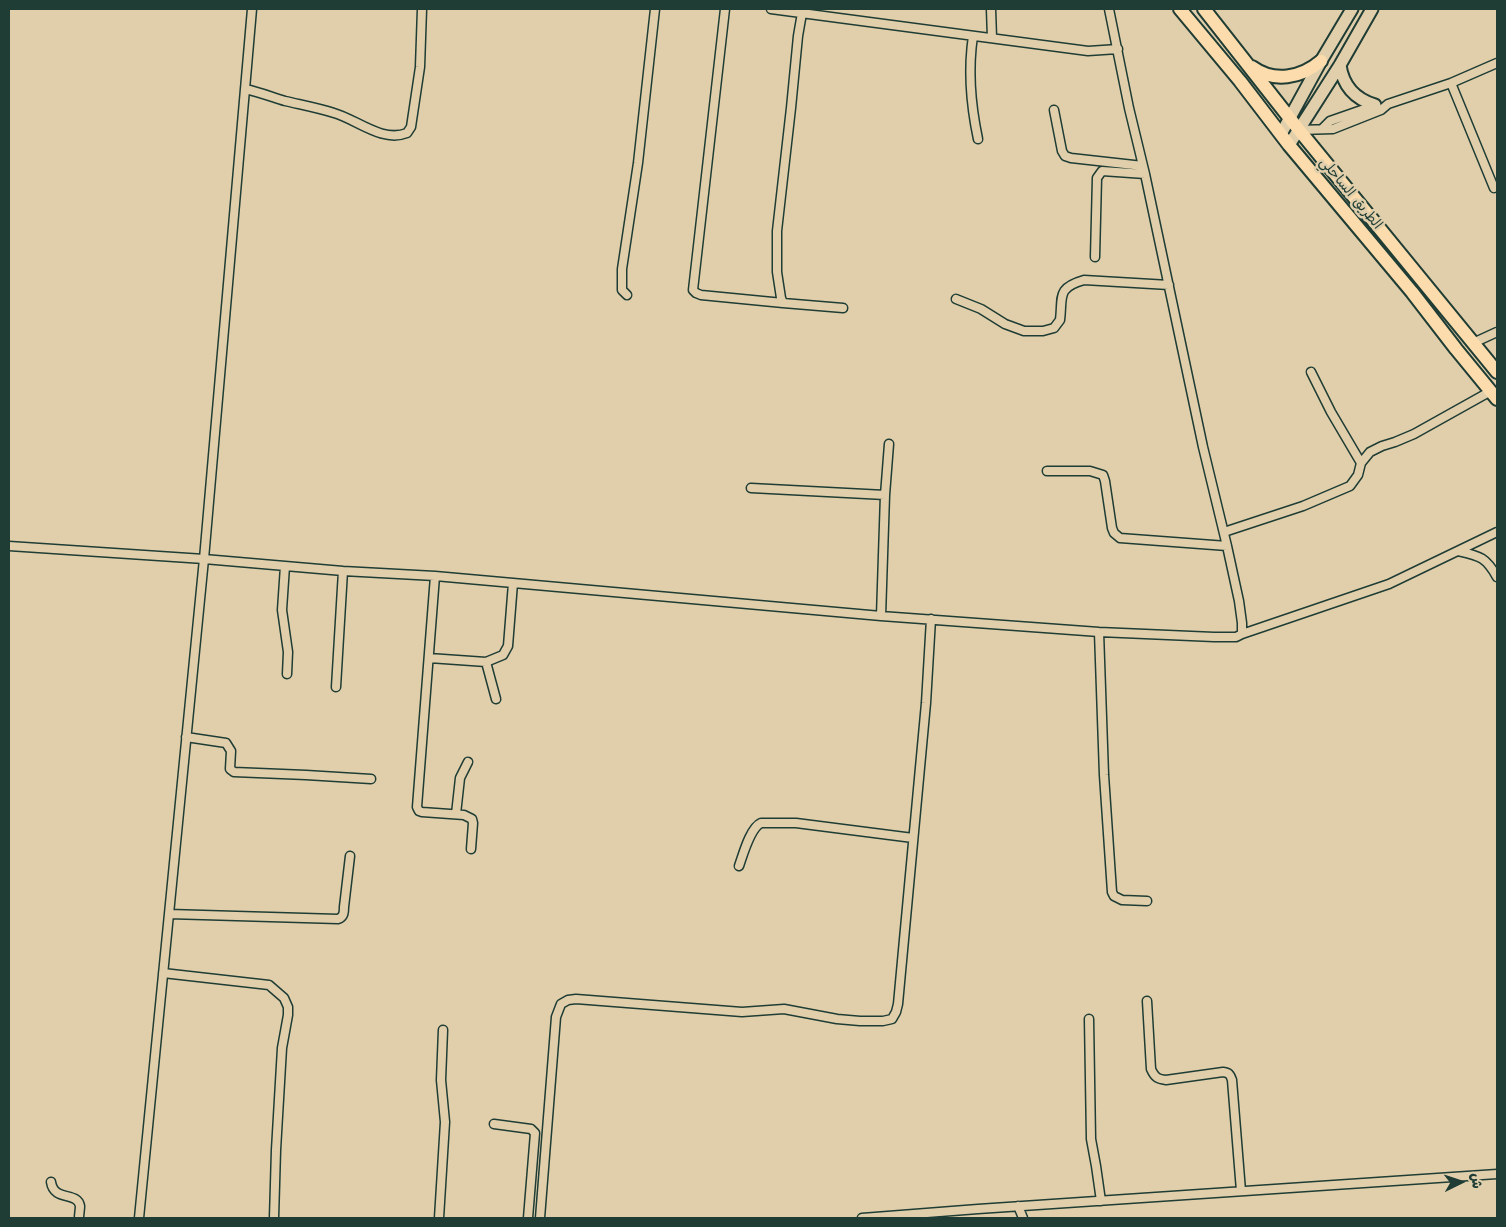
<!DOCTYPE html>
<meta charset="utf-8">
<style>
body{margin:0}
#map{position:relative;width:1506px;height:1227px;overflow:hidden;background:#e1cfac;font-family:"Architects Daughter","Playpen Sans Arabic",sans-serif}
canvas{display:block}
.frame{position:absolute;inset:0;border:10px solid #1f3d34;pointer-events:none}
.north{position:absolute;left:1436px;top:1157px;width:50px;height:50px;-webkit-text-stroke:4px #e1cfac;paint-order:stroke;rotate:86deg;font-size:14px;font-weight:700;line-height:20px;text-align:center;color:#1f3d34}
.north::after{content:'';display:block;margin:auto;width:18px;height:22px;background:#1f3d34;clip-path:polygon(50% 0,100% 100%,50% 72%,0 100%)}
</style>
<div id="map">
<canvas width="1506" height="1227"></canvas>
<div class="frame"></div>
<div class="north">ش</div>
</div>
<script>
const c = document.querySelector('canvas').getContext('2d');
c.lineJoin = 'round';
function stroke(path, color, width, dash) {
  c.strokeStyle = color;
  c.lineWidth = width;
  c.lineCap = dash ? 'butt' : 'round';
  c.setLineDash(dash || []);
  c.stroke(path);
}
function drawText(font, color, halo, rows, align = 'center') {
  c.font = font + ' "Architects Daughter","Playpen Sans Arabic",sans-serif';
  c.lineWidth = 5;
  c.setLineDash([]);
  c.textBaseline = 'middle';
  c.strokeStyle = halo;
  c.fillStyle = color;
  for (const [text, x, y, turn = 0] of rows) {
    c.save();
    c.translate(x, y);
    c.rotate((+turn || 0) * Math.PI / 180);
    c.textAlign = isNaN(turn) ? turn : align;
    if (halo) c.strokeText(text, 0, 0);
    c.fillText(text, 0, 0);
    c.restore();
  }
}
const minor = new Path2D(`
 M725,9L693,290L696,293L701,295L783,303
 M771,9L1088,51L1118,49
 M991,9L992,38
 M802,13L798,36L791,108L777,231V272L781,298L783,303L843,308
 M973,36C968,69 971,106 978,139
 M1451,83L1494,188
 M245,89C259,92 272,97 285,101C302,105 318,108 334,113C356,119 382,143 407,133L411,127L420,67L422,9
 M1054,110L1062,151L1065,156L1071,158L1143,166
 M1322,129L1330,121L1376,105
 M1299,130L1333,129L1381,110L1388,104L1451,83L1497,63
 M1095,257L1097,178L1102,171L1145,174
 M627,295L622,290V269L638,163L655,9
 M956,299L981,309L1005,324L1024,331H1043L1054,328L1060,320C1063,297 1056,288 1084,280L1169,285
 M1473,343L1497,332
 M1311,372L1331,412L1361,463
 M1047,471H1090L1103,475L1105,481L1112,528L1114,533L1120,538L1227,546
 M751,488L885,495
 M1224,532L1303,506L1350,486L1358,475L1361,463L1370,452L1382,446L1395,442L1414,434L1491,391
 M9,546L204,559L343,571L435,576L881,616L1099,632L1214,637H1236L1242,634V623L1239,601L1227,546L1203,447L1145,174L1129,108L1109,9
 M1458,551C1480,556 1486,557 1497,577
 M285,566L282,610L288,652L287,674
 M435,576L417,807L419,811L422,812L464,815L472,819L473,823L471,849
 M881,616L885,495L889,444
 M1099,632L1104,775L1112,892L1114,896L1122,900L1147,901
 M1242,634L1389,584L1497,532
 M429,658L486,662L503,655L508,646L513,583
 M486,662L496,699
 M336,687L343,571
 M186,737L226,743L231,751L230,769L234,772L306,775L371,779
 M456,814L460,778L468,762
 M739,866C743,855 750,828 761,823H796L913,838
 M169,914L338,919C344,917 344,912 344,907L350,856
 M163,973L269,985L284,998L288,1007V1015L282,1048L276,1150L274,1218
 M1147,1001L1151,1069C1155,1078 1158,1079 1166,1080L1223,1072C1229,1073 1230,1074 1232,1080L1241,1191
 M1089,1019L1091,1139L1096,1166L1101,1201
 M494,1124L531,1129L535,1133L528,1218
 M51,1182C54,1202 77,1191 80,1206C80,1210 79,1214 79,1218
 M1018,1206L1023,1218
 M139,1218L204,559L252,9
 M439,1218L445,1122L441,1080L443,1030
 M540,1218L556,1017L561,1004L568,1000L576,999L742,1012L784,1009L837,1019L860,1021H883L892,1019L896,1012L898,1004L926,703L931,619
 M862,1218L978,1209L1497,1174`);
const secondary = new Path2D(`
 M1340,65C1343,86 1355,99 1375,105
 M1281,134L1321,61L1352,9
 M1289,145L1340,65L1372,9`);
const trunk = new Path2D(`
 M1180,9L1240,81L1289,145L1412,292L1456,349L1497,399
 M1204,9L1299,130L1497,372
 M1252,67C1274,83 1301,78 1321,61`);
const streetNames = [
 ["الطريق الساحلي",1350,194,50]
];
stroke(minor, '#1f3d34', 11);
stroke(secondary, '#1f3d34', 15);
stroke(trunk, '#1f3d34', 16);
stroke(minor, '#e1cfac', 8);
stroke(secondary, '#e1cfac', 11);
stroke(trunk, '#fcdcac', 12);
drawText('14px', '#1f3d34', '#e1cfac', streetNames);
</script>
